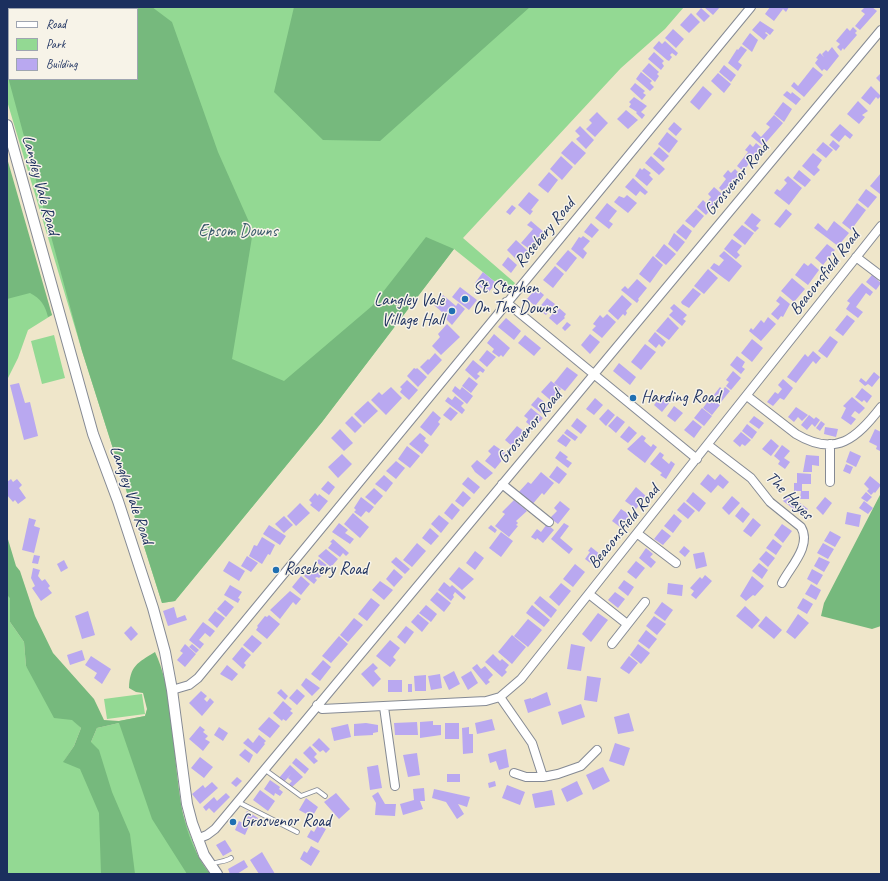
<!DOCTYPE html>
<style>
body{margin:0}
#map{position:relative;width:888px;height:881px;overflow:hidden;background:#efe6ca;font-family:Caveat,sans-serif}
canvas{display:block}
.frame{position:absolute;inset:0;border:8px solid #1b2f5e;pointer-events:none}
.legend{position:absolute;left:8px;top:8px;width:130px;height:72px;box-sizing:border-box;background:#f7f3e8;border:1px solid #9fa5b1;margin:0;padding:5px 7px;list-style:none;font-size:12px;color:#1b2f5e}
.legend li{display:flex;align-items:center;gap:8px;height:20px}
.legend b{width:20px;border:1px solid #9fa5b1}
</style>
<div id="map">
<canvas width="888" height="881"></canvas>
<div class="frame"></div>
<ul class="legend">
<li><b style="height:5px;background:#fff"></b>Road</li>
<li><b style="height:11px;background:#93d993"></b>Park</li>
<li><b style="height:11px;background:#b9a8f0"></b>Building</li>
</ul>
</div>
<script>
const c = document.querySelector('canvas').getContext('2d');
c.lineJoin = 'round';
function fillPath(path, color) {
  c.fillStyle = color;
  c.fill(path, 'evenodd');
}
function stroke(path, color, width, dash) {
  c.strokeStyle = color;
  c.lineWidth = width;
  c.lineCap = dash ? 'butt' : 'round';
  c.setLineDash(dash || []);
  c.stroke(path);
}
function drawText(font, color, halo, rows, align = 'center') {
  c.font = font + ' Caveat,sans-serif';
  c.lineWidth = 3;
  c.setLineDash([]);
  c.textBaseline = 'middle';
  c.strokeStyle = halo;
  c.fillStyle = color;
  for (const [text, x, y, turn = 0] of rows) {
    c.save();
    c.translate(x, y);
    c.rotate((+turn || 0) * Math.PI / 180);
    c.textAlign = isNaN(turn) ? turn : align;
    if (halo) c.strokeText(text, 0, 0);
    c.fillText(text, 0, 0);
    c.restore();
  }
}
const green = new Path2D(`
 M7,7H684L665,29L621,68L463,238L515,283L509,293L454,249L322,422L175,601L162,603L82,351L7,101ZM9,9H137V79H9Z
 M7,231L52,315L28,330L18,358L7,380Z
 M54,335L65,378L42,384L31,341Z
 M7,595L10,597V622L24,642L26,666L81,728L74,746L64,761L91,742L97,728L119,723V721L145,716L147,710L175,759L182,812L199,859L210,874H7Z
 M142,694L145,714L107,719L104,699Z`);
const forest = new Path2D(`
 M7,7H152L172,22L218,152L253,231L232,359L284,381L372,306L426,237L454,249L322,422L175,601L162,603L82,351L8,77ZM9,9H137V79H9Z
 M294,7H530L380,141L323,140L274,92Z
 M7,158L52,315L48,317C45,305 41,299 30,293L7,299Z
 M881,493V626L872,629L821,616L824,603Z
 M7,536L16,566L20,571L35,616L53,653L94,699L104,720L119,721L145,716L147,709L143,693L136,692L129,688C130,666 137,663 155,652C187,722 161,810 210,874H187L152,819L119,723L97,728L91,742L99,750L112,792L130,834L135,874H101L99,813L80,769L63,762L74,746L81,728L72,720L54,718L26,666L24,642L10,622V598L7,595Z`);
const building = new Path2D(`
 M704,7H720L713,15Z
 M770,7H789L786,12L783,9L774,21L765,14Z
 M865,7H872L877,11L860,30L855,26L865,14L861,11Z
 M701,8L710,16L704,22L696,14Z
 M691,13L700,22L689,33L680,25Z
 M760,21L774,30L770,35L766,32L765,33L768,35L764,40L752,30Z
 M853,27L857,31L855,33L857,35L844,50L843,48L841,51L837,47L840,44L836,41L847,28L850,31Z
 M673,29L684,39L676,48L665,38Z
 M750,33L758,40L752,52L742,44Z
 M659,41L662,44L665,41L678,53L676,56L672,53L670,55L672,57L669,61L667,60L653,48Z
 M741,46L747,50L738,62L742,65L738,71L728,63L737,49L738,50Z
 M832,47L839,56L827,71L824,69L822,71L815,63L818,59L816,58L820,53L824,57L822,54L826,50L828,52Z
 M654,52L664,61L662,63L664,66L661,70L648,59Z
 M649,63L659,72L657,74L659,76L655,82L642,71Z
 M724,65L736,75L731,82L719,72Z
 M813,67L823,75L804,97L791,86L794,82L798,86Z
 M641,72L652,81L650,83L654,87L650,91L636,79Z
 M718,73L731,84L724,93L711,81Z
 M881,73V83L876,78Z
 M635,83L645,91L643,93L646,95L642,100L630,89Z
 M703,86L712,94L699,110L690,102Z
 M871,86L881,96L878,99L876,97L870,105L861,98Z
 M787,91L791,94L792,92L801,99L796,105L783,95Z
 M634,97L647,106L641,112L645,115L642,119L636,113L637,112L629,107L631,104L629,102Z
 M858,101L868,111L862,115L865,117L859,124L847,114Z
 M783,102L792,109L784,122L774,114Z
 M626,110L638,120L628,129L617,119Z
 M597,112L608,123L595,137L586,129L592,123L589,120Z
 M774,115L783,123L763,146L751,136L755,131L761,137L770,127L766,124Z
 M674,122L682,129L676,136L668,129Z
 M840,124L853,135L850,139L845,135L839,142L830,135Z
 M580,126L594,140L586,149L576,139L580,136L575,131Z
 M667,132L678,141L669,153L658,144Z
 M833,140L840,146L836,151L829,145Z
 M572,141L586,153L575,165L561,153Z
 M823,142L833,150L826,158L816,150Z
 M756,143L762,148L743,171L737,166L748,152L745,150L750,144L753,147Z
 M659,147L669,156L663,162L653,154Z
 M813,153L822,160L817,167L820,170L814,176L802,166Z
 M561,156L573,167L562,180L550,169Z
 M651,156L665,169L659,175L645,163Z
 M640,168L642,170L644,168L651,173L649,175L653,179L647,186L635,176Z
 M735,169L738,172L736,174L739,176L726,191L724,189L722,191L719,188L726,179L723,176L728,170L731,173Z
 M799,170L811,180L805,187L793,178Z
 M549,172L558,180L548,193L538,185Z
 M881,173V192L880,194L870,186Z
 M788,176L802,188L789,205L774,193L777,189L780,191L787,183L784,180Z
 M633,178L648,192L645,195L640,191L636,196L625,187Z
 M714,187L723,195L706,215L697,207L703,200L706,203L711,197L708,194Z
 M866,189L877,197L868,208L858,200Z
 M529,192L539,200L531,210L533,211L530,215L518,205Z
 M627,195L637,203L628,213L614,202L619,196L624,198Z
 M607,203L617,211L609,221L613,224L609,229L595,218Z
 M857,203L866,210L851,230L842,223Z
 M512,205L516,208L510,215L506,212Z
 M696,209L704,216L694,228L685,221Z
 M786,209L792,214L780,228L774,224Z
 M752,213L761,220L756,226L759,228L755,232L744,223Z
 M531,221L545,233L533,247L530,245L528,248L521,243L533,229L527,225Z
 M834,221L849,233L838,246L814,228L818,223L827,231Z
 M591,223L599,230L592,238L584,232Z
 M683,224L692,231L686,240L676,232Z
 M742,225L754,233L745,245L733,235Z
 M674,233L685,242L677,252L668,244Z
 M583,236L590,241L583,249L587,253L583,259L571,249L579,237L581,238Z
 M732,239L742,246L737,252L740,255L736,259L724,249Z
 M516,240L529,252L520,263L507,250Z
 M664,244L676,254L666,265L655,256Z
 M827,244L835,250L823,265L815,258Z
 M568,250L577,258L566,272L556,264Z
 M724,251L742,266L729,282L710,268L714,263L719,266L724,260L719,256Z
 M653,256L663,265L650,283L639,274Z
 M508,257L517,265L511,273L502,265Z
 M804,263L808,266L811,263L819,270L808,285L795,275Z
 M555,266L564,274L553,288L543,280Z
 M708,269L718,278L704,294L694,286Z
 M483,272L496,283L488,293L475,283Z
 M872,275L881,283L876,290L866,282Z
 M792,278L805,289L794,302L781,291Z
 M637,279L647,288L638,299L639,300L637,303L621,290L625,286L628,289Z
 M862,283L873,292L870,296L866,293L856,307L863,312L858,318L846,309L850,303L847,301Z
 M460,287L477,300L469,310L452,297Z
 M536,288L544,295L535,306L527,299Z
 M693,288L701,294L689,308L682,304L681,302Z
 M443,295L456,306L458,303L465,309L452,325L442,315L443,313L434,305Z
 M622,295L632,304L626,311L627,313L625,316L623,314L618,320L608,311Z
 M780,296L790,304L783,317L781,316L778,320L771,314L780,304L776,301Z
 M547,298L555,304L546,315L538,309Z
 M674,304L687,315L683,319L686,321L682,326L669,315L673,311L670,308Z
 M558,307L566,314L564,317L565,318L557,325L549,318Z
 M607,314L616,322L602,338L592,330L596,326L593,324L600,315L603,318Z
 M847,315L855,321L843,336L835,330Z
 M668,317L679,328L669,340L656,331Z
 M768,317L776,324L761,341L749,331L751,328L753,330L761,320L764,323Z
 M506,318L521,331L514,340L498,327Z
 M567,322L571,325L565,331L562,328Z
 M447,324L460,337L441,355L432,346L440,337L438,334Z
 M655,332L666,342L662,347L659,344L656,348L648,341Z
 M494,334L510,348L503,357L501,355L499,357L492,352L494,349L487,343Z
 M590,334L600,342L590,354L581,345Z
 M525,335L541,348L534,356L518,343Z
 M830,336L838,342L827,358L818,351Z
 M752,339L763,348L752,362L741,353Z
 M645,344L656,352L641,370L631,362Z
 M487,350L496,357L487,367L479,360Z
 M813,351L821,358L816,364L813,361L796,383L787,377L805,354L808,357Z
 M435,353L442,360L428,375L420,367L428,359L429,360Z
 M737,356L745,362L742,367L745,369L741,374L730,365Z
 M473,360L485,370L483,373L480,371L477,374L480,376L476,380L465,370Z
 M619,363L636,377L630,385L613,371Z
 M567,367L578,375L565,391L554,383Z
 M414,368L416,369L417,368L427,377L418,387L407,376Z
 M733,371L741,378L731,390L726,386L729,382L726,380Z
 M874,372L880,377L872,387L868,384L865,386L859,381L861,378L866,382Z
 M469,377L478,384L471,393L462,386Z
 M783,379L793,388L784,400L780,398L773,406L767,402L775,392L778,394L782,389L778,385Z
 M407,380L418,390L409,400L400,392L402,389L400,387Z
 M551,381L561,389L556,395L560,399L555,404L541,392Z
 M19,383L25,403L30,402L38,436L24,440L10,385Z
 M455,386L460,390L462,387L473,396L467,404L452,391Z
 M391,387L402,398L386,415L371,400L379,392L382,395Z
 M720,387L723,390L725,387L730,391L721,402L713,396Z
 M862,388L872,396L867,403L864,400L862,402L855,397Z
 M662,395L670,402L662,412L654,405Z
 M455,396L464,403L461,406L465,410L462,414L445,401L448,397L452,400Z
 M538,397L552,408L545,416L531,405Z
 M711,397L720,405L712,415L703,408Z
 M852,397L865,408L859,414L855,411L854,412L851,416L856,419L851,425L841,418L846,408L843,406Z
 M595,398L603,405L594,415L586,409Z
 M368,401L378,411L364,424L354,414Z
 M674,406L683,413L675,422L667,416Z
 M450,407L458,413L451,421L443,415Z
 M796,407L808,415L802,421L798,417L794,422L788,417Z
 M531,408L543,418L534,429L526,422L528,419L524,416Z
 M702,408L712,416L704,426L694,418Z
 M608,409L615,415L606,426L599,419Z
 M433,411L441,418L438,422L440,424L431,436L420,427Z
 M809,415L814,419L816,417L820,420L815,427L812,424L807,430L801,425Z
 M352,416L362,426L355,433L345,423Z
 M617,416L625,422L616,433L608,426Z
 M754,416L764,423L759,429L749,422Z
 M577,418L587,426L581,434L571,426Z
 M693,420L702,427L694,438L684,430Z
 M821,421L825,424L820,431L816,428Z
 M747,424L757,432L752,439L742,431Z
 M517,426L525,432L513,447L505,440Z
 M629,426L637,433L628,443L620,437Z
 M825,427L838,429L836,437L824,434Z
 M340,429L353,443L344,451L331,438Z
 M567,429L578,437L575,441L564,433Z
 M875,429L881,432L880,451L876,449L877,446L869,442Z
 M741,432L751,440L745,446L742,444L740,447L733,441Z
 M420,433L426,438L424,441L429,445L422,454L409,444Z
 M563,434L571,440L566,447L557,441Z
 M642,435L646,438L644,441L651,447L653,444L657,447L645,463L627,449Z
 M771,439L779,446L771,456L762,449Z
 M494,445L507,454L495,469L485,461L491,454L488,451Z
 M782,445L790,451L784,458L790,462L785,469L778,464L780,461L774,456Z
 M407,446L420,456L410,468L398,459Z
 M560,451L568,457L566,459L572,463L568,468L555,458Z
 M850,451L861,456L856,467L846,462Z
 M660,452L664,455L662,458L669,464L671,461L675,464L666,479L660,475L662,473L650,464Z
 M342,454L352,464L338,478L328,467Z
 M806,455L819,456V466L812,465V472H803Z
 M477,460L493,473L485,480L475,472L471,466Z
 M396,461L405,468L396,479L386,471Z
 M846,464L853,467L850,474L843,471Z
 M557,466L567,474L559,484L549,477Z
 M541,472L554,483L544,495L542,493L531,506L517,494L528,482L531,484Z
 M797,473L811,474V484H802V491H794V483H797Z
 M708,474L715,480L720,474L729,482L723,489L718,485L711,493L700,484Z
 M384,475L393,483L386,492L375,484Z
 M870,476L881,485L875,493L874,492L871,495L867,491L869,489L864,484Z
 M468,477L480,487L474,494L462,484Z
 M11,479L13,482L17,479L22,485L19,488L26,498L18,504L15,500L13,502L7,495V482Z
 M328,481L335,487L329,495L321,489Z
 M636,487L646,496L636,509L625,501Z
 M374,488L383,496L375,505L365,497Z
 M463,491L471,498L463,507L455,501Z
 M801,491H809V499H800Z
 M693,492L706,503L699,512L686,501Z
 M866,492L872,497L867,502L861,498Z
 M315,493L318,496L319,494L328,501L319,512L310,505L312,503L309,500Z
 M788,494L808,509L803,516L783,501Z
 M732,496L740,503L729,515L722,508Z
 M361,497L374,507L369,513L366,511L361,517L354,512L356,510L354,508Z
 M825,497L832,503L823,515L816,508Z
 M514,500L527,511L516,521L518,523L516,525L518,526L509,537L495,526L505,514L502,512Z
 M560,501L570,509L558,524L550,518L557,511L554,508Z
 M864,501L873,508L868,514L859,508Z
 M684,502L695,511L688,519L677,510Z
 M300,503L310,513L296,526L287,516Z
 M452,503L460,510L452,520L444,513Z
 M742,507L750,514L743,523L735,516Z
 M621,509L630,515L620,527L612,521Z
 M847,512L861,515L859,527L845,524Z
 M353,513L369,527L360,538L344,524Z
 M674,514L682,521L673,533L664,526Z
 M439,515L449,523L441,533L431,524Z
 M284,516L293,525L284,533L275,524Z
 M29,518L36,520L34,526L40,528L34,553L22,550Z
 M753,518L761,525L751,537L743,531Z
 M339,523L348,530L345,533L354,539L350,544L332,532Z
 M564,523L569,526L560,538L573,549L569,554L551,539Z
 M547,524L554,530L543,543L537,538L536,540L531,537L537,529L541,532Z
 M782,524L792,531L783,543L774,535Z
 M269,525L286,536L280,545L263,534Z
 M491,525L497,530L495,533L488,528Z
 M430,528L439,536L431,545L422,538Z
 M662,529L671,536L663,545L654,539Z
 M830,531L841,537L835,547L824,541Z
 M501,532L513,541L501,557L489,548Z
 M262,537L275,545L270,555L268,554L262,564L249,556L254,545L257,546Z
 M333,539L349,553L346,556L343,553L340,557L328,548L332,543L330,542Z
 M773,539L782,546L776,555L766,548Z
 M417,543L426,551L412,567L403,560Z
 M823,543L834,549L828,559L817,553Z
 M684,546L690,551L685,557L679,552Z
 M591,547L601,555L593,565L585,559L590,552L588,551Z
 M646,548L653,554L650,557L656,562L651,568L639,558Z
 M326,549L338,559L331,567L318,556Z
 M475,551L484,558L475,570L466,563Z
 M766,551L775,558L768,567L759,559Z
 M704,552L707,566L696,569L693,554Z
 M34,555L40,556L38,564L32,563Z
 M247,556L258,563L251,572L241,566Z
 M396,557L410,569L405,574L391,562Z
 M819,557L830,562L824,572L814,566Z
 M319,559L329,567L325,572L322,570L324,568L316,562Z
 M64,560L68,568L61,572L57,564Z
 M229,561L245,571L239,581L223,571Z
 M636,561L645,568L636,579L627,572Z
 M759,563L768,570L762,579L752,571Z
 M575,564L585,572L573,587L563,579Z
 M313,565L323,574L319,578L317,577L315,578L317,580L314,584L304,576Z
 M459,567L474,579L462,590L449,579Z
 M33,568L40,570L38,576L42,581L45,579L50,586L48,588L52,593L41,601L32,588L35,586L31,578Z
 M394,569L403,577L394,587L386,579Z
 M812,569L823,575L817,585L807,579Z
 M705,575L712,581L696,599L691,595L694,591L690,588L700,577L702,579Z
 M301,576L310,584L301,595L292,587Z
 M752,576L764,586L755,596L753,595L746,601L740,596Z
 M624,580L634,587L628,596L618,588Z
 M380,581L393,590L384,600L372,590Z
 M444,582L450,587L452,585L466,597L464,600L455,592L453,595L454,597L451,601L438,590Z
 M561,583L571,591L559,606L549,597Z
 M668,583L683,585L682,596L667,594Z
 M811,584L821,590L816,600L805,594Z
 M230,585L242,592L238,598L240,599L238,603L224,595Z
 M290,591L301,599L296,605L293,602L280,619L270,610Z
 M437,592L451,603L444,612L430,600Z
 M615,592L625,599L618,608L608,600Z
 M540,596L557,610L551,618L534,603Z
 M371,598L380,605L367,621L358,614Z
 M803,598L813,604L807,614L797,608Z
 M225,600L234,607L226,617L217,609Z
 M662,602L673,610L665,621L654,613Z
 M426,605L437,614L431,622L419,613Z
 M532,605L550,620L544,627L526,613Z
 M745,606L760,620L752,629L736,616Z
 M174,607L177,618L185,615L187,620L168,626L163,611Z
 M88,611L95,635L82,639L75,616Z
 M215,611L225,618L217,628L208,620Z
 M598,613L608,620L591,642L582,634Z
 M418,614L429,623L422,632L411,622Z
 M798,614L809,623L795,639L786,632Z
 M269,615L280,624L267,639L256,630L258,627L257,626L265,616L267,617Z
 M654,616L666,624L657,635L646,626Z
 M766,616L782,630L774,639L758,626Z
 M354,618L363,625L348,642L340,635Z
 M528,619L542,630L528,647L514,636Z
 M203,622L215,631L210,637L205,633L199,640L204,644L200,649L189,640Z
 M131,626L138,634L131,641L124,633Z
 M406,626L414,632L405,644L397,637Z
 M646,630L657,639L649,649L638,641Z
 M252,635L262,643L253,653L243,645Z
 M512,635L526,647L512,664L498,652Z
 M339,636L348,644L331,663L322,656Z
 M390,640L400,648L393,657L396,660L390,667L376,656Z
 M185,644L196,654L185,667L177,660L183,653L180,651Z
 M192,644L199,650L196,653L189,647Z
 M571,644L585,647L581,671L567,669Z
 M638,644L650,653L641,664L630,655Z
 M242,647L251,655L244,663L246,665L243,669L232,659Z
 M82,650L85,660L70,665L67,655Z
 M493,654L500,661L502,659L509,665L505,670L507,672L502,677L485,662Z
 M91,656L111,669L102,684L94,678L97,673L85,665Z
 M629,656L638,663L629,674L620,668Z
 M323,660L331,667L320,681L311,674Z
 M373,663L378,668L374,671L381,679L373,687L361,674Z
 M477,664L481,669L485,666L493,675L488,680L490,682L486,685L472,668Z
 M227,665L238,674L232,681L220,674Z
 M454,671L460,684L449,690L443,677Z
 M471,671L478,683L468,690L461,677Z
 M440,674L442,688L431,690L428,676Z
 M426,675V691H415L414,676Z
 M587,676L601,678L597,702L584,700Z
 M306,678L320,688L312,696L301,685Z
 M388,680H402V692H388Z
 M408,684H412V692H408Z
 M281,689L288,696L285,700L277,693Z
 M297,689L305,696L297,705L289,698Z
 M201,691L207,696L204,699L207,702L210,698L214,702L202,716L189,703Z
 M547,692L551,705L528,713L524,700L531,698V699Z
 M283,701L292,709L290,711L293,713L286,721L283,719L282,721L273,713Z
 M581,704L585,717L562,725L558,712Z
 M629,713L634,731L618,734L614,717Z
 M269,717L280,726L270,738L258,729Z
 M492,719L495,730L477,734L475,723Z
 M433,721V725H441V735L420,738V722Z
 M417,722L418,735H395L394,723Z
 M366,723L378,725V732L373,733V735L354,736V724Z
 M445,723H459V739H445Z
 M348,724L351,737L334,741L331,728Z
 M200,726L205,730L203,732L208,736L205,739L210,742L203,751L189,739Z
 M219,727L228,733L223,741L214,735Z
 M469,727V734H473V753L463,754L462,728Z
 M259,735L266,741L264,743L265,744L257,754L243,743L248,738L253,743Z
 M319,738L330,749L326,753L323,750L320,752L312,745Z
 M615,743L630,748L624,766L609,761Z
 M310,746L317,754L314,757L318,761L314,764L303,753Z
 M245,749L253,755L249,763L239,755Z
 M506,749L509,767L499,770L496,761L490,763L488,754Z
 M417,753L420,775L408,777L403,755Z
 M200,757L213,767L204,778L191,768Z
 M296,758L309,769L305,774L292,763Z
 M290,765L303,777L292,787L289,784L292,781L288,778L291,774L284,782L279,778Z
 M378,765L382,788L370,790L367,767Z
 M603,767L610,781L593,790L586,775Z
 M447,774H460V782H447Z
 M237,777L242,781L236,787L231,783Z
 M270,780L280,787L279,789L283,792L280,796L275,793L274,796L264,789Z
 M495,781L496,786L489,788L488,783Z
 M577,781L583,794L567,802L561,789Z
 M212,782L218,788L200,804L192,794L203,785L205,788Z
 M507,785L525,792L520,805L502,798Z
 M424,788L425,801H420L423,809L403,815L400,804L414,800L413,789Z
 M434,789L470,797L467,807L458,804L464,814L457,819L446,802L432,798Z
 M260,790L275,801L268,811L253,800Z
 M552,790L555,805L535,808L532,794Z
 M378,792L385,804H396L395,816L375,815L376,803L372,796Z
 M226,793L230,797L214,813L209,808L206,811L203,807L214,797L217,801Z
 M336,793L350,809L339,819L324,802Z
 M306,798L318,807L312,817L299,810Z
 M247,811L258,818L254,826L242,820Z
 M239,821L249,826L245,835L235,830Z
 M318,825L326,829L318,843L307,837L311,830L314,832Z
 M225,840L232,851L223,856L216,845Z
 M311,846L320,851L311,866L300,859L304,851L307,853Z
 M262,852L275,874H259L250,860Z
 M244,860L248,867L237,874H230L228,869Z`);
const service = new Path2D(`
 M264,769L301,796L317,790L325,796
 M238,802L297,832
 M212,864C219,861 225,862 231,858`);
const minor = new Path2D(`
 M856,257L881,276
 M506,302L697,459
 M747,396L796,434C836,458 857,438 881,407
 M830,444V482
 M708,445L751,478L770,502L801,527C812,546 790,567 782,583
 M502,484L549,522
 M638,534L676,563
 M589,594L627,624
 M612,644L645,602
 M172,690L189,685L198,678L751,7
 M500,697L532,743L543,777L558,774L581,766L597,750
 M317,705L322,709L486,701L500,697L521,679L881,226
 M384,707L395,786
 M514,773L526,777H543
 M197,839L207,835L215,829L881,30`);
const tertiary = new Path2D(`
 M7,125L93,434L118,501L153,608L165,652L172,690L187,804L192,823L204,855L217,874`);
const markers = [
 [465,299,4,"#1f6fb2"],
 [452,311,4,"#1f6fb2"],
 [633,398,4,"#1f6fb2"],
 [276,570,4,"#1f6fb2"],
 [233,822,4,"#1f6fb2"]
];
const streetNames = [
 ["Grosvenor Road",737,179,-50],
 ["Langley Vale Road",40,185,75],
 ["Rosebery Road",545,233,-50],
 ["Beaconsfield Road",825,273,-52],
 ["Grosvenor Road",530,427,-50],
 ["Langley Vale Road",131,495,71],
 ["The Hayes",789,496,46],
 ["Beaconsfield Road",624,527,-51]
];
const parkNames = [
 ["Epsom Downs",238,232]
];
const poiNames = [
 ["St Stephen",473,289],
 ["On The Downs",473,309],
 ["Langley Vale",444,301,"right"],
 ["Village Hall",444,321,"right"],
 ["Harding Road",641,398],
 ["Rosebery Road",284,570],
 ["Grosvenor Road",241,822]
];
fillPath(green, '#93d993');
fillPath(forest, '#76b97d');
fillPath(building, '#b9a8f0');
stroke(service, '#858a94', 5.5);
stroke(minor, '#858a94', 10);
stroke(tertiary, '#858a94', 12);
stroke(service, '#fff', 4);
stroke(minor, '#fff', 8);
stroke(tertiary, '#fff', 10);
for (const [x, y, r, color] of markers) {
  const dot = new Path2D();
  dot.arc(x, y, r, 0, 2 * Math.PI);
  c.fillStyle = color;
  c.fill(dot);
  stroke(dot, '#f7f3e8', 1.5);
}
drawText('17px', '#1b2f5e', '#f7f3e8', streetNames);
drawText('17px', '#395a6b', '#f7f3e8', parkNames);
drawText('17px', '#1b2f5e', '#f7f3e8', poiNames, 'left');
</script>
